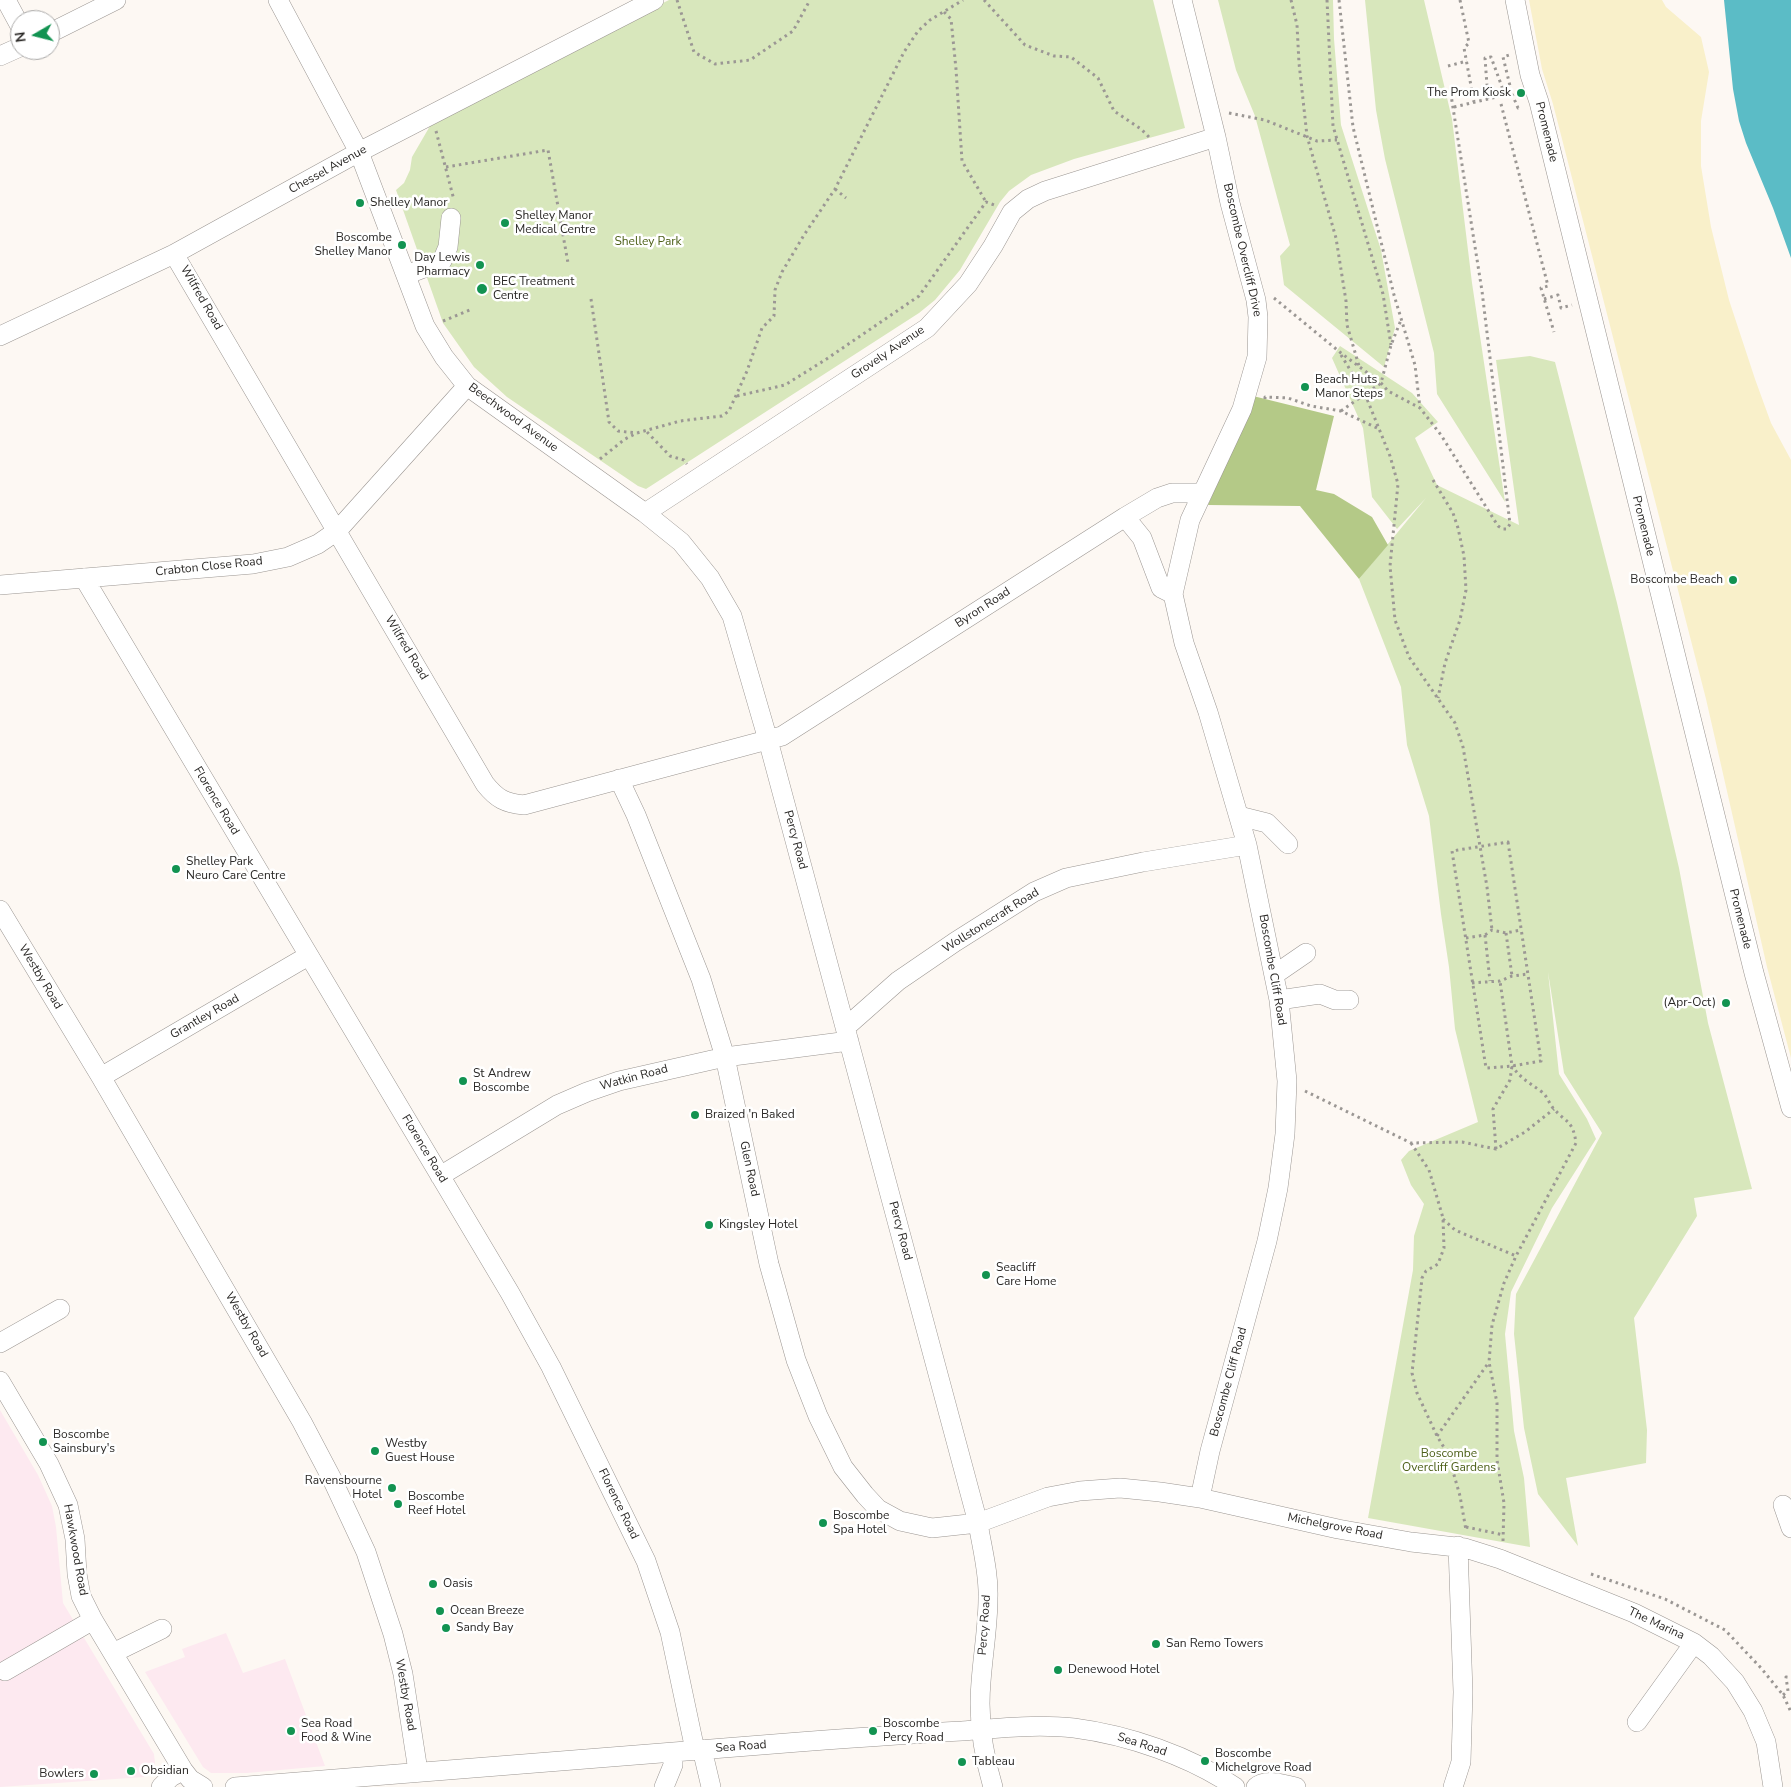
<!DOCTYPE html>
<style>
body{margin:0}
#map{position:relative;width:1791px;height:1787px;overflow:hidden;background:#fdf8f3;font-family:"Nunito Sans",sans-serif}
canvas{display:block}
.north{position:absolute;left:10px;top:10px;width:50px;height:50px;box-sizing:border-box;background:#fff;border:1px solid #aaa9a8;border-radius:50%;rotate:262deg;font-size:14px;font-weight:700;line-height:20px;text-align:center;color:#2a2826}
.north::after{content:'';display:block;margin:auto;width:18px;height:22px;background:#129351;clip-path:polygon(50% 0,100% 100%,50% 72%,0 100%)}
</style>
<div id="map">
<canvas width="1791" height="1787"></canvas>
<div class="north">N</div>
</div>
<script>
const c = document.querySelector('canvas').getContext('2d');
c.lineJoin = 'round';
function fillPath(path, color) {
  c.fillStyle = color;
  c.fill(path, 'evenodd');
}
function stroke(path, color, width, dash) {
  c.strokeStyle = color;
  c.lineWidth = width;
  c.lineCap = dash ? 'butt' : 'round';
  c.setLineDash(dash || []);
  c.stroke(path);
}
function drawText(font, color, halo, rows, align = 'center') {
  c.font = font + ' "Nunito Sans",sans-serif';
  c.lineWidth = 5;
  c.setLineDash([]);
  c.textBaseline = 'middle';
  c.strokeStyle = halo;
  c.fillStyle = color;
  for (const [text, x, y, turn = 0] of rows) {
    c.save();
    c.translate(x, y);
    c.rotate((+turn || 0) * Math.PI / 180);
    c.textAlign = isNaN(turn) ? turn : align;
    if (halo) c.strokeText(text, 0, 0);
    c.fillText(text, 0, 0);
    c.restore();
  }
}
const commercial = new Path2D(`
 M0,1410L38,1475L52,1506L56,1527L63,1603L154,1754L155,1763L154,1769L144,1777L0,1787Z
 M226,1633L243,1673L285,1659L325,1766L247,1773H211L203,1767L145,1672L185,1657L182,1649Z`);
const green = new Path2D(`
 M669,0H1153L1185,128L1074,159L1031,175L1009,191L1000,202L960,270L935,300L919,313L646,489L638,486L507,397L474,367L443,323L396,190L404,183L410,170L412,157L430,126L537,66Z
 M1218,0H1333L1334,39L1341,125L1381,250L1395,328L1384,367L1284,285L1280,256L1290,245L1255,116L1236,70Z
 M1365,0H1424L1452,119L1472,283L1505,502L1437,394L1434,353L1385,159L1376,110Z
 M1340,346L1412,393L1438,422L1415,438L1437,485L1519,525L1496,360L1530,356L1555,362L1617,603L1679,868L1708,1023L1752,1189L1694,1198L1697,1216L1634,1318L1647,1430L1646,1463L1566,1478L1578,1546L1538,1494L1524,1428L1514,1334L1516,1294L1602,1133L1564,1073L1548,972L1559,1074L1587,1119L1596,1139L1552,1208L1511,1292L1505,1334L1514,1431L1524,1478L1530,1547L1368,1518L1413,1270L1414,1236L1424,1204L1411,1185L1401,1160L1409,1151L1478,1122L1455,1029L1449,967L1441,914L1429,816L1407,745L1401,687L1359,579L1426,498L1397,529L1372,497L1363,428L1332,358Z`);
const forest = new Path2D(`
 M1253,396L1334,416L1316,490L1334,494L1372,517L1388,545L1359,579L1300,506L1208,505Z`);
const sand = new Path2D(`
 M1529,0H1662L1666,7L1701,37L1709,72L1701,121V166L1711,227L1729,300L1755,379L1771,423L1791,460V1058L1767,967L1706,699L1553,104L1542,69Z`);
const water = new Path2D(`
 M1724,0H1791V258L1773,208L1746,143L1739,121L1733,89Z`);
const path = new Path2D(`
 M677,0L694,52L715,64L750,60L793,31L810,0
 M984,0L1025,45L1054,56L1071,57L1098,78L1114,111L1141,129L1151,139
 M1291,0L1297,25L1299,63L1307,136L1336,238L1346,301L1347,325L1359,366
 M1327,0L1333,126L1383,294L1391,345
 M1339,0L1353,127L1394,295L1415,365L1420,408
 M1460,0L1469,43L1464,48L1474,102
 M944,12L951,19L956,69L962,161L986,202
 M1448,66L1467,61
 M1512,94L1518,108L1522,107
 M1488,99L1485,58L1491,57L1505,95L1512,94L1503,57L1509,55
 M1501,104L1548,286L1541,288L1554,332
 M1454,107L1505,95
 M1229,113L1265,120L1317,141L1337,140
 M436,131L454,200
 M446,167L548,150L568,263
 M835,189L846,198
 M1274,298L1341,353L1381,383L1388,391L1420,408L1441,435L1498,526L1503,529H1507L1510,524L1482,291L1451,95
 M591,299L609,422L618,431L637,433
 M1544,299L1558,295L1561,308L1572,305
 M443,321L472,309
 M1341,355L1365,394L1390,456L1398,484L1390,566L1395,620L1409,657L1455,723L1463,747L1487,887L1492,930
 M737,396L785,385L825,360L919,296L986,202L997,206
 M1265,399V397L1288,398L1311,406L1341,411L1379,429
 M1341,411L1381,383L1391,345L1401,320
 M647,432L670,456L684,460L687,464
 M600,459L625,439L637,433L680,421L722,416L729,411L747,371L762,328L774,316L775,290L782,272L804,235L835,189L904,52L918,31L930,20L963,0
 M1433,480L1453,513L1458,528L1464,556L1466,590L1460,620L1445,663L1438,698
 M1508,842L1541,1061L1512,1066L1486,1068L1452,851Z
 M1506,933L1512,976
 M1485,935L1490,981
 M1466,938L1485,935L1492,930L1506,933L1521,930
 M1472,983L1500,981L1512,976L1528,974
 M1305,1091L1411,1143L1462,1142L1496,1149L1525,1132L1554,1109
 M1411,1143L1429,1170L1443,1218L1444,1248L1438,1264L1426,1271L1422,1278L1412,1373L1417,1393L1437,1436L1448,1454L1460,1496L1466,1530
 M1496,1149L1493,1109L1510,1080L1512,1066L1500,981
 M1443,1219L1455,1230L1516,1256
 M1437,1436L1489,1362
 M1466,1527L1504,1535
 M1503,1541L1504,1503L1497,1460V1403L1489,1362L1492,1325L1504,1283L1516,1256L1576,1143C1573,1120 1566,1123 1553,1108C1549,1103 1547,1096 1542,1092C1530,1083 1521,1079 1512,1066
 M1591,1574L1665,1599L1725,1630L1761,1668L1783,1695L1791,1712
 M1783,1695L1788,1691L1786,1677H1791`);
const minor = new Path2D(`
 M6,0L20,26
 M278,0L359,152L425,326L444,357L467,386L645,513L681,542L710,578L732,616L768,740L978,1523C982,1548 989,1573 988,1598C988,1626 983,1654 981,1682C978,1716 983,1754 993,1787
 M1182,0L1216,137L1230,203L1256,300L1258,317L1257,357L1242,409L1190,520L1173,594L1184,643L1208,712L1247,845L1279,1000L1287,1081L1285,1134L1278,1188L1267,1241L1210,1451L1200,1498
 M1515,0L1530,75L1539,102L1754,973L1791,1108
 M50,33L116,0
 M0,56L20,47
 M174,254L485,784C497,799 505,803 524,805L782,736L1125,517L1157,498L1172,493H1202
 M406,275L442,261L448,247L451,218
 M0,336L174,254L359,152L654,0
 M645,513L927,328L968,284L993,246L1012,212L1028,199L1045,191L1216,137
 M1125,517L1142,538L1161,588L1173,594
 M84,578L510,1293L551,1367L646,1561L670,1632L695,1750
 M0,585L253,564L288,557L318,544L337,531L467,386
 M619,779L636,815L701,979L725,1057L769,1264L796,1360L818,1416L843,1467L865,1495L878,1509L900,1521L932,1528L978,1523L1048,1497L1080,1491L1120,1488L1160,1492L1200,1498L1338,1529L1411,1542L1465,1548L1500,1559L1634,1613L1694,1643L1711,1656L1735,1682L1753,1711L1766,1742L1773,1787
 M1239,816L1267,823L1288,844
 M0,910L101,1077L302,1422L332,1479L366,1552L393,1634L403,1674L418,1771
 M1274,975L1306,953
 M1279,1000L1320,994L1335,1000H1349
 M846,1027L898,981L955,942L1034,892L1066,878L1143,862L1247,845
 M101,1077L308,956
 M440,1176L557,1105L587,1092L619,1081L725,1057L849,1041
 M0,1343L60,1309
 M0,1381L49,1464L68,1505L75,1539L77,1574L81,1596L93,1620L183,1770L190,1779L203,1787
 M1783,1505L1791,1528
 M113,1653L162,1629
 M5,1671L93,1620
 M1637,1722L1694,1643
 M702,1749L711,1787
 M161,1787L171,1777L183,1770
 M235,1787C423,1771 611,1756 799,1742C853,1738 907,1734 962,1731C998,1728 1037,1724 1074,1728C1128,1735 1190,1756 1235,1787
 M664,1787L673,1765V1753
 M1256,1787C1266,1778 1284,1785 1296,1787
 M1453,1787L1461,1762L1463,1692L1458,1546`);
const markers = [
 [1521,93,5,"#129351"],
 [360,203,5,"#129351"],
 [505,223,5,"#129351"],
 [402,245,5,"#129351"],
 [480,265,5,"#129351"],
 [482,289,6,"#129351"],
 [1305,387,5,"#129351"],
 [1733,580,5,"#129351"],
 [176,869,5,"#129351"],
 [1726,1003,5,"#129351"],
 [463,1081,5,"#129351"],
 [695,1115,5,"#129351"],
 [709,1225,5,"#129351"],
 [986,1275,5,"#129351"],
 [43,1442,5,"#129351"],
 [375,1451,5,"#129351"],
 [392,1488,5,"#129351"],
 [398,1504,5,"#129351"],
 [823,1523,5,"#129351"],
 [433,1584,5,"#129351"],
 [440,1611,5,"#129351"],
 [446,1628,5,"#129351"],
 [1156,1644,5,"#129351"],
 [1058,1670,5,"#129351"],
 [291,1731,5,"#129351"],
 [873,1731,5,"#129351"],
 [1205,1761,5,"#129351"],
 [962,1762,5,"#129351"],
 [131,1771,5,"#129351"],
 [94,1774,5,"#129351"]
];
const poiNames = [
 ["The Prom Kiosk",1511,93,"right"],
 ["Shelley Manor",370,203],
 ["Shelley Manor",515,216],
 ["Medical Centre",515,230],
 ["Boscombe",392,238,"right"],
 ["Shelley Manor",392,252,"right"],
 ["Day Lewis",470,258,"right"],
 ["Pharmacy",470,272,"right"],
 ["BEC Treatment",493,282],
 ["Centre",493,296],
 ["Beach Huts",1315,380],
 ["Manor Steps",1315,394],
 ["Boscombe Beach",1723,580,"right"],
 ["Shelley Park",186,862],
 ["Neuro Care Centre",186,876],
 ["(Apr-Oct)",1716,1003,"right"],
 ["St Andrew",473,1074],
 ["Boscombe",473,1088],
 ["Braized 'n Baked",705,1115],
 ["Kingsley Hotel",719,1225],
 ["Seacliff",996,1268],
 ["Care Home",996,1282],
 ["Boscombe",53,1435],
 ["Sainsbury's",53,1449],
 ["Westby",385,1444],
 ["Guest House",385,1458],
 ["Ravensbourne",382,1481,"right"],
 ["Hotel",382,1495,"right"],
 ["Boscombe",408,1497],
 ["Reef Hotel",408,1511],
 ["Boscombe",833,1516],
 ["Spa Hotel",833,1530],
 ["Oasis",443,1584],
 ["Ocean Breeze",450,1611],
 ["Sandy Bay",456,1628],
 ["San Remo Towers",1166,1644],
 ["Denewood Hotel",1068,1670],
 ["Sea Road",301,1724],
 ["Food & Wine",301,1738],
 ["Boscombe",883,1724],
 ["Percy Road",883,1738],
 ["Boscombe",1215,1754],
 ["Michelgrove Road",1215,1768],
 ["Tableau",972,1762],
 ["Obsidian",141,1771],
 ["Bowlers",84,1774,"right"]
];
const streetNames = [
 ["Promenade",1546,132,76],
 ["Chessel Avenue",328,170,-29],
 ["Boscombe Overcliff Drive",1242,250,77],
 ["Wilfred Road",201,298,60],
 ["Grovely Avenue",888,353,-34],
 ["Beechwood Avenue",513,418,36],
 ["Promenade",1643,526,76],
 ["Crabton Close Road",209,567,-6],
 ["Byron Road",983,608,-33],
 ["Wilfred Road",406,648,59],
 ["Florence Road",216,801,59],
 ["Percy Road",795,840,75],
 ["Promenade",1740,919,76],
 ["Wollstonecraft Road",991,921,-32],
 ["Boscombe Cliff Road",1272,970,80],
 ["Westby Road",40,977,59],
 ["Grantley Road",205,1017,-30],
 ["Watkin Road",634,1078,-15],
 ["Florence Road",424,1149,59],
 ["Glen Road",749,1169,78],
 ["Percy Road",900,1231,75],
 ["Westby Road",246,1325,60],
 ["Boscombe Cliff Road",1229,1382,-75],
 ["Florence Road",618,1504,64],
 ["Michelgrove Road",1335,1527,11],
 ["Hawkwood Road",75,1550,80],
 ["The Marina",1656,1624,25],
 ["Percy Road",985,1625,-86],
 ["Westby Road",405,1695,80],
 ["Sea Road",1142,1745,18],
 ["Sea Road",741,1747,-4]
];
const parkNames = [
 ["Shelley Park",648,242],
 ["Boscombe",1449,1454],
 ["Overcliff Gardens",1449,1468]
];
fillPath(commercial, '#fde9f0');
fillPath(green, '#d8e7bc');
fillPath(forest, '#b4c987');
fillPath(sand, '#f9f0ca');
fillPath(water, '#5bbcc6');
stroke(minor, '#9b9692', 20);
stroke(path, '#9b9794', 3, [2.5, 4]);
stroke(minor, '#fff', 19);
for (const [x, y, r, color] of markers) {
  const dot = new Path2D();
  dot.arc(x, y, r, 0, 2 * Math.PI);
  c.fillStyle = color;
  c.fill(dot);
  stroke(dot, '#fff', 2);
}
drawText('12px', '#2a2826', '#fff', poiNames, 'left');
drawText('12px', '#2a2826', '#fff', streetNames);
drawText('12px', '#4d6019', '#fff', parkNames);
</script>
